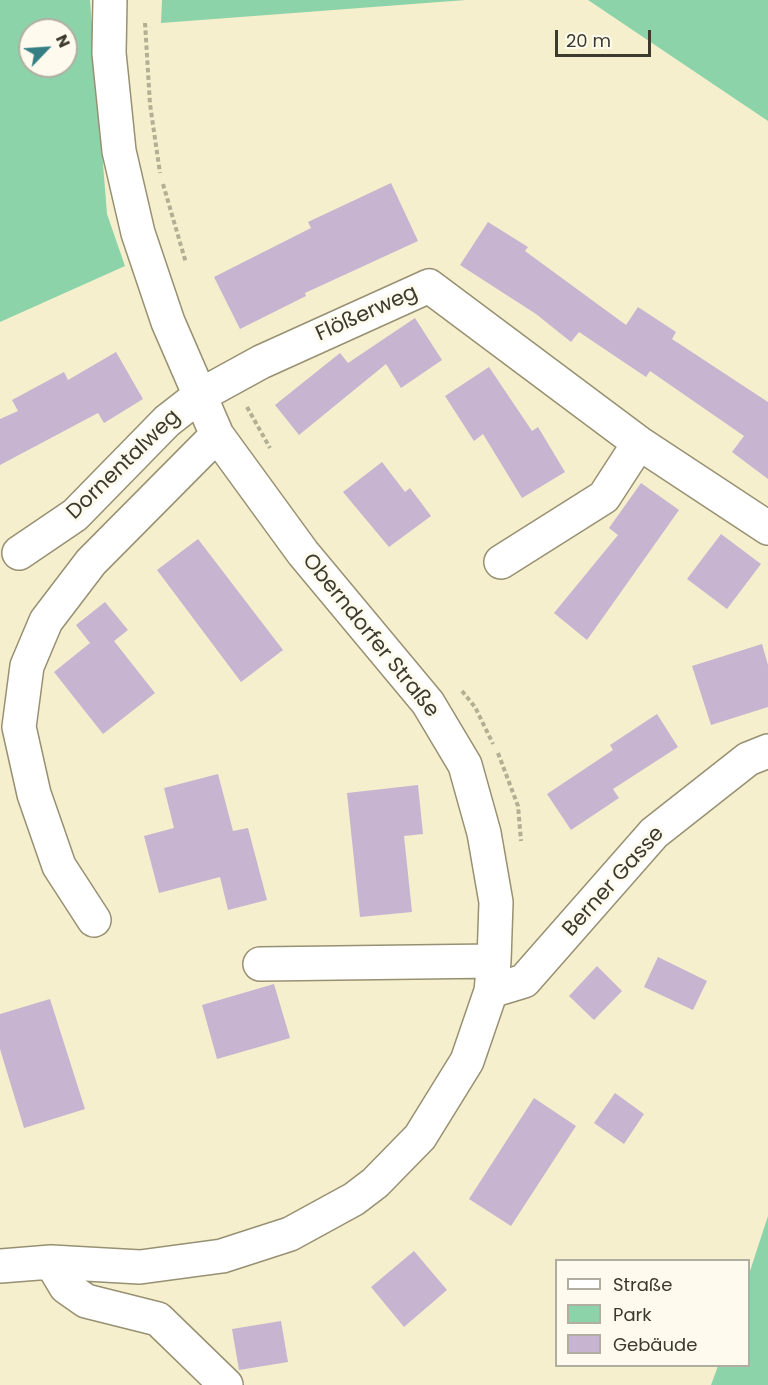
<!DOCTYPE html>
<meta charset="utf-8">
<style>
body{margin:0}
#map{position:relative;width:768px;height:1385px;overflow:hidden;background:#f5efcd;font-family:Poppins,sans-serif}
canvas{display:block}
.legend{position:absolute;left:555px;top:1259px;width:195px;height:108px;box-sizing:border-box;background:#fefbee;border:2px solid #b0aea1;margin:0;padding:8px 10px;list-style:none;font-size:18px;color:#3c3a2d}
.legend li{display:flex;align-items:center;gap:12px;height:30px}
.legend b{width:30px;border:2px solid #b0aea1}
.north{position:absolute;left:18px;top:18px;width:60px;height:60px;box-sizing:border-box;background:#fefbee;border:2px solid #b0aea1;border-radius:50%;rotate:65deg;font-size:16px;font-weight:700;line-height:24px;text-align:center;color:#3c3a2d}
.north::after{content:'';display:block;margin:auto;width:21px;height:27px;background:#357e84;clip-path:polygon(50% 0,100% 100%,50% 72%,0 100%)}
.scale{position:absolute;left:555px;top:30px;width:96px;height:27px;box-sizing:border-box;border:3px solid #3c3a2d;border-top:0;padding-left:8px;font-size:18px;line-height:21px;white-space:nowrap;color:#3c3a2d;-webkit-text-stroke:4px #fefbee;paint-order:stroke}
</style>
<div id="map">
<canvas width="768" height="1385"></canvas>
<ul class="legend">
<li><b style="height:8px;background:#fff"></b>Straße</li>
<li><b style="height:16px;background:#8dd3a9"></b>Park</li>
<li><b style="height:16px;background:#c7b4d1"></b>Gebäude</li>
</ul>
<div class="north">N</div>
<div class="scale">20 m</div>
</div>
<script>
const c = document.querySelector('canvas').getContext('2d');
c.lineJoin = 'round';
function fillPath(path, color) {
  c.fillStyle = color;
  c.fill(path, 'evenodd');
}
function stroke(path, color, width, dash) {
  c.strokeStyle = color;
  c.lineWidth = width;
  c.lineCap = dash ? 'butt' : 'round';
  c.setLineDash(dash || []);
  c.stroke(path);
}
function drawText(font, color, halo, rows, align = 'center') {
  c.font = font + ' Poppins,sans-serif';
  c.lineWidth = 6;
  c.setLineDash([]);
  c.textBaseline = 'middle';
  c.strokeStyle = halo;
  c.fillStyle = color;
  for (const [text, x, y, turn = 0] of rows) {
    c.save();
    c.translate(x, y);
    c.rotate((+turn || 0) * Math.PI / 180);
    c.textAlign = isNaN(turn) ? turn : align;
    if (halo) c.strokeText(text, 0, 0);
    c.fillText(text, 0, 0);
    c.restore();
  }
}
const green = new Path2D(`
 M0,0H90L107,214L125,266L0,322ZM30,30H66V66H30Z
 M162,0H466L161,23Z
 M588,0H768V121Z
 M768,1216V1385H711L718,1366H748L749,1274Z`);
const building = new Path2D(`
 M391,183L418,241L305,293L306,296L240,329L214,277L311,228L308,222Z
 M488,222L528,247L525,251L626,325L638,307L676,332L672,339L768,402V479L732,452L744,436L650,371L646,377L579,332L571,342L536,314L460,265Z
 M415,318L442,360L401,388L386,364L299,435L275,405L340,353L348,363Z
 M116,352L143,399L104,423L98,413L0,465V419L18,411L12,400L64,372L68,380Z
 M489,367L532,431L538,427L565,472L522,498L483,434L474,441L445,396Z
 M382,462L405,492L410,488L431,516L389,547L343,492Z
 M641,483L679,510L587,640L554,613L618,535L609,528Z
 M721,534L761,564L727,609L687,579Z
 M198,539L283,650L241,682L157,570Z
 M105,602L128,630L114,641L155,693L103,734L54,672L90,643L76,625Z
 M762,644L768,665V707L711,725L692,666Z
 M657,714L678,747L613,789L619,798L571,830L547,794L613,750L610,745Z
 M218,774L233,831L248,828L267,900L228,910L220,877L159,893L144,836L174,828L164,788Z
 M418,785L423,834L404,836L412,912L360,917L347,793Z
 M658,957L707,981L693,1010L644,987Z
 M597,966L622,991L594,1020L569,996Z
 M274,984L290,1038L217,1059L202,1005Z
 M50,999L85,1109L24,1128L0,1049V1014Z
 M615,1093L644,1114L624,1144L594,1123Z
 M534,1098L576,1126L511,1226L469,1199Z
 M414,1251L447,1290L404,1327L371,1287Z
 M281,1321L288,1362L239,1370L232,1329Z`);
const path = new Path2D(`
 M145,23L150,104L160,173
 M163,184L186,263
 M247,407L270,448
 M462,691L475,707L493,744
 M498,753L518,806L521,841`);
const minor = new Path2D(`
 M19,553L75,515L167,421L199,396L261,362L429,286L639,443L768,528
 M501,562L604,497L639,443
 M94,920L59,866L34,794L19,727L27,666L46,621L91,562L217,435
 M260,964L494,961
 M491,991L524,981L654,833L748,759L768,751
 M51,1262L66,1287L86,1301L158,1319L226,1385
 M0,1266L51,1262L140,1267L222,1256L290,1234L354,1199L375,1183L420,1137L467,1061L491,991L494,961L496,902L484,833L465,765L428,703L303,553L217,435L168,322L138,233L119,151L109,53L110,0`);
const streetNames = [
 ["Flößerweg",367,314,-24],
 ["Dornentalweg",124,465,-44],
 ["Oberndorfer Straße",370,636,51],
 ["Berner Gasse",614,882,-48]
];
fillPath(green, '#8dd3a9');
fillPath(building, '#c7b4d1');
stroke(minor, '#979072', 36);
stroke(path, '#b3af94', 4, [4.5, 3]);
stroke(minor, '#fff', 33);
drawText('21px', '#3c3a2d', '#fefbee', streetNames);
</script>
